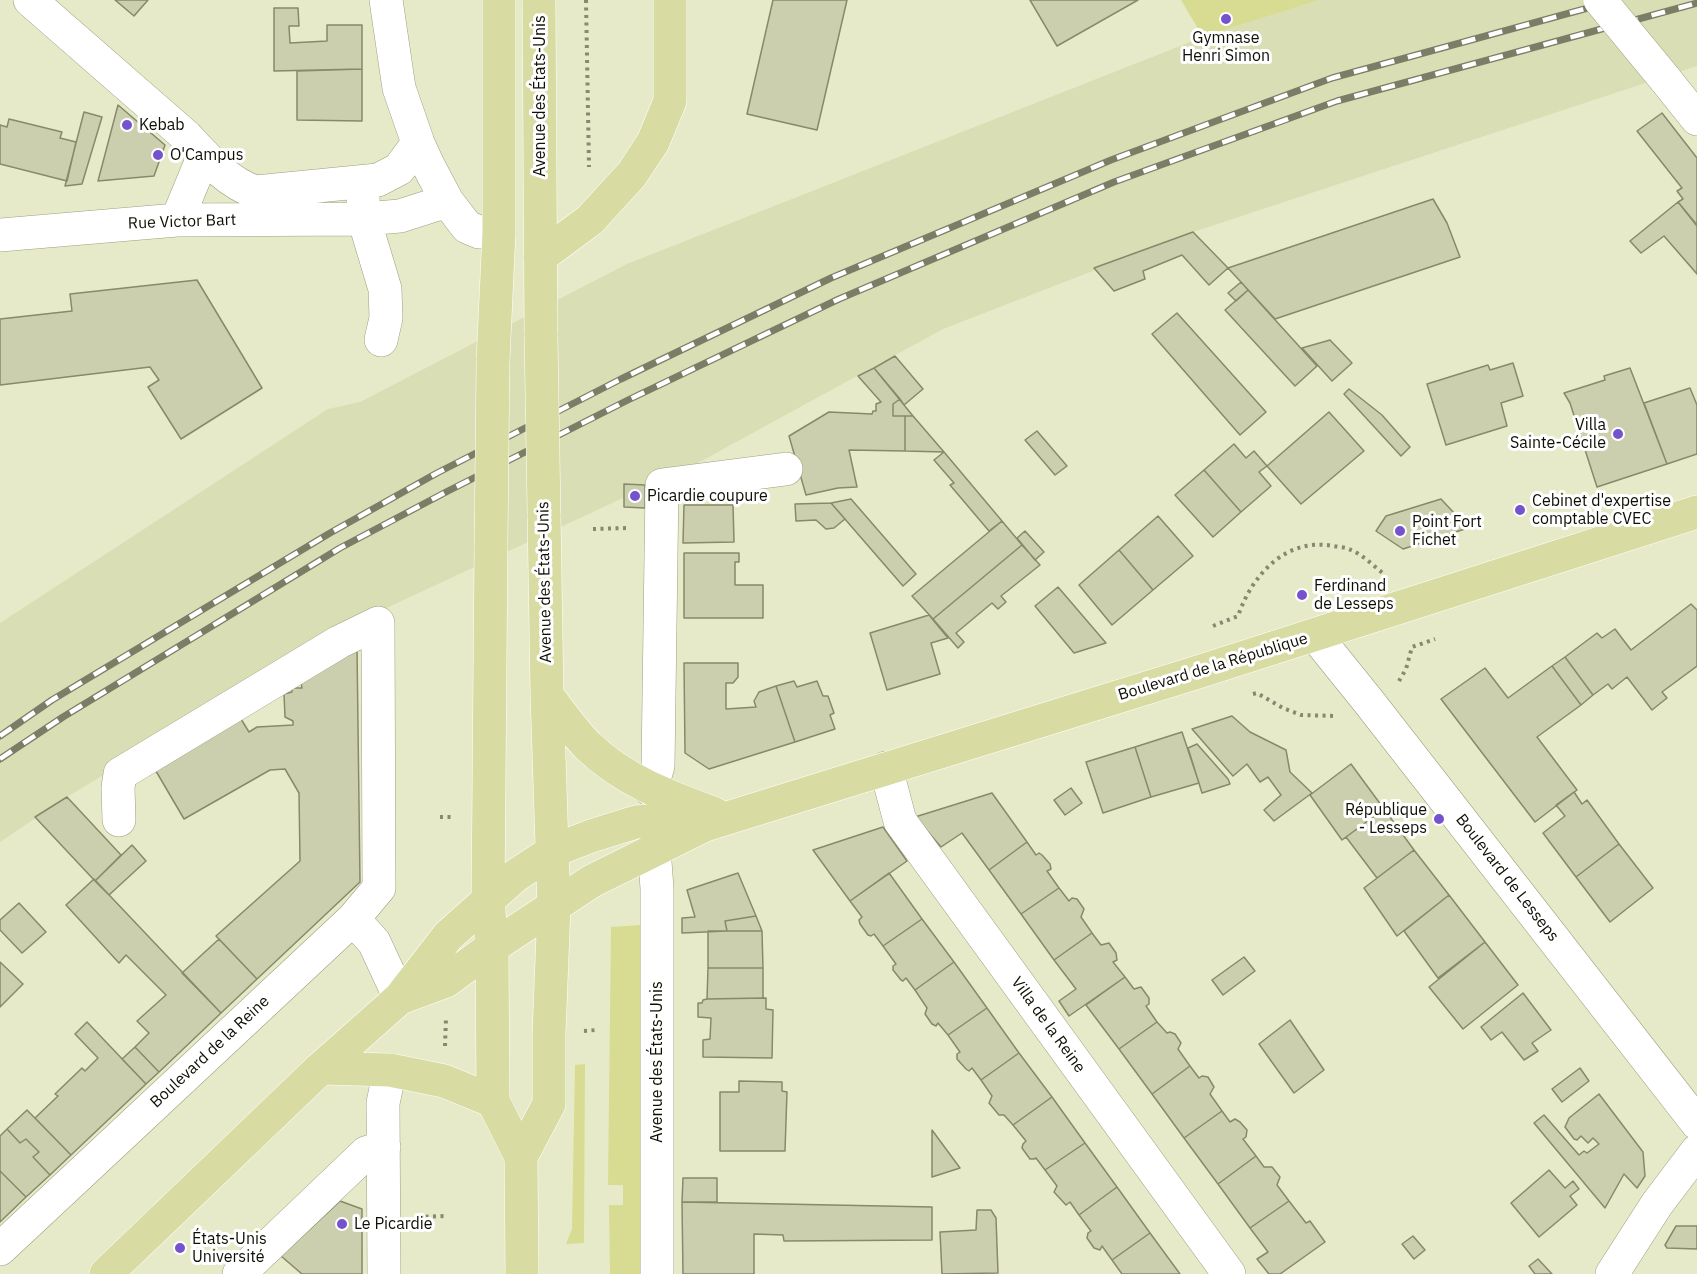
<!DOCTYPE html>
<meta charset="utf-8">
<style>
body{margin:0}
canvas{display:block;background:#e7eac8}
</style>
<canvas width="1697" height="1274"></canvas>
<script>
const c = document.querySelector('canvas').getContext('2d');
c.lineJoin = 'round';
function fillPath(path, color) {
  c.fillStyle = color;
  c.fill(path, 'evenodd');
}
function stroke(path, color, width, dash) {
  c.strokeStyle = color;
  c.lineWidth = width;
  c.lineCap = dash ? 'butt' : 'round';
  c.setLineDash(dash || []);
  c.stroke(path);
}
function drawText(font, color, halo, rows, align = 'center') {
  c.font = font + ' "IBM Plex Sans",sans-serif';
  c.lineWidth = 6;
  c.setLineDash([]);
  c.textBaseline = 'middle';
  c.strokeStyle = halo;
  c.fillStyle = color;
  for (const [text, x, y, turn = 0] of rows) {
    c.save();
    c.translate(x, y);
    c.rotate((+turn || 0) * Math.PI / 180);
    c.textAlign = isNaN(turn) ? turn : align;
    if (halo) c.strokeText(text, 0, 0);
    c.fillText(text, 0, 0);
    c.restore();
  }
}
const built = new Path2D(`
 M1319,0H1697V66L1196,231L943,329L694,465L352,624L67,797L0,842V623L328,409L360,402L627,264L1203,37Z`);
const green = new Path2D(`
 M1181,0H1319L1203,37Z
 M640,925L644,1274H610L609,1205H623V1185H608L611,927Z
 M585,1064L584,1243L566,1244L572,1229L575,1065Z`);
const building = new Path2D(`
 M115,0H148L134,16Z
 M773,0H847L817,130L747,114Z
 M1030,0H1138L1057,46Z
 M274,8H298L299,26H289L290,43L327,41V25H362V69L274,71Z
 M362,69V121L297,120V71Z
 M118,105L165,145L154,176L98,181Z
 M84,112L102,117L82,184L65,186Z
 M1662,113L1697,158V226L1678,202L1683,199L1677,191L1682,188L1637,131Z
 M9,119L62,132L60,138L76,142L67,181L0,164V125L7,127Z
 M1433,199L1447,223L1460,257L1275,319L1228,268Z
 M1678,202L1697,225V274L1664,236L1641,253L1630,241Z
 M1193,232L1228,268L1209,285L1182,255L1143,271L1145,279L1114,291L1094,268Z
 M197,280L262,388L181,439L148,387L159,380L150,367L0,385V319L72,311L70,294Z
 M1241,282L1248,290L1236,301L1228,293Z
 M1248,290L1317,366L1295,386L1225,310Z
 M1177,313L1266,412L1240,435L1152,334Z
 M1330,340L1352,363L1332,381L1302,348Z
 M895,356L923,389L904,405L874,368Z
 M1513,363L1523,396L1501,403L1507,426L1446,445L1427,384L1488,365L1490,370Z
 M874,368L900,399L893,404V416H905V451L849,450L857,487L838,488L806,495L789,436L829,412L872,414L873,411H876V404L881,402L858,376Z
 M1630,368L1667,464L1597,487L1570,403L1564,393L1605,380L1604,376Z
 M1690,388L1697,405V454L1667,464L1644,403Z
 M1349,389L1382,415L1410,447L1401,456L1344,394Z
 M900,399L904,405L913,416H893V404Z
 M1329,412L1364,451L1301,504L1267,466Z
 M905,416H913L944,452L905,451Z
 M1037,431L1067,466L1055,475L1025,440Z
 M1234,444L1246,458L1254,451L1267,466L1259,472L1271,486L1241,512L1204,470Z
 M944,452L1002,521L989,531L950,485L954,483L934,460Z
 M1204,470L1241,512L1213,537L1175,495Z
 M624,484L645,485V508L624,507Z
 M851,499L916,574L903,586L831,503Z
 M1441,499L1468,528L1403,549L1376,531L1386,516Z
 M831,503L845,519L834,528L826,529L816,520L796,521L795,504Z
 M684,505H733L734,542L683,543Z
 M1158,516L1193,556L1153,590L1119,550Z
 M1002,521L1022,545L933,619L912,596Z
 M1025,531L1044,552L1035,560L1017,538Z
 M1022,545L1040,565L1001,596L1006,602L998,609L992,603L956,633L964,642L958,648L933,619Z
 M1119,550L1153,590L1112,625L1079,585Z
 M684,553H739V562H735V585H763V618H684Z
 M1058,587L1106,643L1074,653L1035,606Z
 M1691,604L1697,610V666L1662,692L1667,698L1652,710L1627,677L1612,689L1608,684L1593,695L1565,657L1597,633L1602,638L1615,629L1631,650Z
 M929,615L948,638L931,643L940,674L887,690L870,633Z
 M357,648L360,882L257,979L216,936L300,861L299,793L285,769L270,770L184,819L153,766L241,719L249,732L257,727L293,725V721L285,717L284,694L292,692V688H302L300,676Z
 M1565,657L1593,695L1581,705L1552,666Z
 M684,663H738V677L733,683H726V709L756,707L754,701L759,692L776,686L795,742L709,769L685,753Z
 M1552,666L1581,705L1537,737L1577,790L1535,822L1441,699L1485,668L1508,698Z
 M794,681L797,687L817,681L823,696H828L834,713L830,715L835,729L795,742L776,686Z
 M1232,716L1250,732L1286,750L1290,772L1312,793L1274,821L1264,810L1281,795L1268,777L1260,782L1247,764L1233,776L1192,729Z
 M1182,732L1199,783L1151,797L1135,747Z
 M1197,744L1228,779L1230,784L1202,793L1188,748Z
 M1135,747L1151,797L1103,813L1086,762Z
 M1351,764L1384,809L1342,840L1310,795Z
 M1071,788L1082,803L1065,815L1054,800Z
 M1574,792L1582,804L1587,800L1619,844L1576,877L1543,833L1565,816L1556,805Z
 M992,793L1027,842L989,870L962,833L941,847L915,817Z
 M67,797L121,855L95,881L35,817Z
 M1384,809L1414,850L1377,878L1346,837Z
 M883,827L907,861L850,901L813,850Z
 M1027,842L1036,855L1039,853L1042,855L1050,864L1051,869L1047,871L1059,888L1021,914L989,870Z
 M1619,844L1653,888L1610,922L1576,877Z
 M132,845L146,861L109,895L95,881Z
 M1414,850L1449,895L1397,936L1364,888Z
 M738,873L756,916L725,921L727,931L682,933V918L695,917L687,890Z
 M889,873L922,919L883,946L874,934L871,936L868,935L860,924L859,920L862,917L850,901Z
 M94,879L221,1013L159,1072L135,1047L149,1033L137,1021L166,995L126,955L119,963L66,905Z
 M1059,888L1069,901L1072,898L1077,899L1084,909L1081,917L1092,933L1054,960L1021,914Z
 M1449,895L1485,942L1438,978L1404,931Z
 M19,903L46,932L22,953L0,930V920Z
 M756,916L762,931H727L725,921Z
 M922,919L954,962L915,990L906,978L903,981L901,980L893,970V966L896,964L883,946Z
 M708,931H762L763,968H708Z
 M1092,933L1101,945L1109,943L1116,953L1117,960L1113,962L1125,977L1069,1016L1059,1001L1076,989L1054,960Z
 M219,939L257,979L221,1013L182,973Z
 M1485,942L1518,985L1463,1029L1429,987Z
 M1244,957L1255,971L1223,995L1212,980Z
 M0,962L23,984L0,1007Z
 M954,962L987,1008L948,1035L938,1023L936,1026L932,1024L925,1014L927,1008L915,990Z
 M708,968H763V998L707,999Z
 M1125,977L1134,989L1141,987L1149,998V1004L1146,1006L1157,1022L1119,1049L1086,1005Z
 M1523,993L1551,1030L1532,1043L1538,1051L1524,1060L1502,1032L1491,1040L1481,1027Z
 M766,998V1009L773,1010L772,1058L703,1057V1040L710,1039L711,1018L698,1017V1003H702L703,1000L707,999Z
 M987,1008L1019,1053L981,1080L972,1068L969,1071L966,1069L957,1059V1054L960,1052L948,1035Z
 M1290,1020L1324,1070L1294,1093L1259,1044Z
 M87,1022L146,1084L71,1155L35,1118L58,1096L55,1094L82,1068L85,1071L98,1058L75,1034Z
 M1157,1022L1167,1033L1170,1032L1175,1034L1181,1043L1178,1049L1190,1066L1152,1094L1119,1049Z
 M135,1047L159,1072L146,1084L122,1059Z
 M1019,1053L1052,1097L1013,1125L1004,1115H999L989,1103L992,1096L981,1080Z
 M1190,1066L1199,1078L1202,1076L1208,1077L1214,1087L1210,1094L1222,1111L1184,1138L1152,1094Z
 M1580,1068L1589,1081L1562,1102L1552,1089Z
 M739,1081L782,1082V1091L787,1092L785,1151H720V1092H739Z
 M1599,1094L1643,1152L1645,1176L1637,1188L1624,1174L1605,1208L1534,1123L1544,1115L1579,1155L1584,1151L1587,1153L1599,1144L1593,1138L1588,1143L1581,1136L1577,1140L1574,1139L1565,1127L1569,1118Z
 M1052,1097L1085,1143L1045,1170L1036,1158L1034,1159H1030L1022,1148L1023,1144L1026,1141L1013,1125Z
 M27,1110L71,1155L50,1175L33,1157L39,1152L26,1139L20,1143L7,1129Z
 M1222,1111L1230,1122L1235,1119L1240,1122L1247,1130L1246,1137L1243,1139L1256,1156L1218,1184L1184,1138Z
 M7,1129L20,1143L26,1139L39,1152L33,1157L50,1175L26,1197L0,1171V1136Z
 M932,1130L960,1168L932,1177Z
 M1085,1143L1117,1187L1079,1215L1070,1202L1066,1205L1054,1192L1057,1186L1045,1170Z
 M1256,1156L1264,1167H1272L1280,1177L1277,1185L1289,1201L1250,1228L1218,1184Z
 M1549,1170L1565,1188L1573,1181L1579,1189L1570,1196L1577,1205L1539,1237L1511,1203Z
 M0,1171L26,1197L0,1222Z
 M683,1178H717V1202H682Z
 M1117,1187L1150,1233L1112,1260L1102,1246L1100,1250L1094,1248L1087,1238L1088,1233L1091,1231L1079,1215Z
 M340,1201L362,1209V1274H302L281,1256Z
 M1289,1201L1306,1223L1310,1221L1325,1242L1280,1274H1269L1257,1259L1268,1252L1250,1228Z
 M682,1202L932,1207V1240L784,1241L783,1235L754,1234V1274H683Z
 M977,1210H991L996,1218L998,1273L942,1274L940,1232L976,1230Z
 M1676,1226H1697V1249L1667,1248L1665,1245Z
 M1150,1233L1180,1274H1122L1112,1260Z
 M1413,1236L1425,1250L1414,1259L1402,1244Z
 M1538,1259L1552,1274H1535L1529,1266Z`);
const path = new Path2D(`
 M586,0L589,167
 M593,529L628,528
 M1213,626L1238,616C1252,575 1286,537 1333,546C1339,547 1346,547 1351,550C1363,555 1375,567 1385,575
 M1399,681L1406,669L1412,647L1435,639
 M1253,694L1257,693L1283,708L1301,715L1336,716
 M440,817H453
 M584,1031L596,1030
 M445,1046L446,1018
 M418,1217L445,1216`);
const minor = new Path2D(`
 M30,0L187,137C206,158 229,184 256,192L378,180L399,169L418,143
 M386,0L399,88L418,143L428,165L447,201L467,227L479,232H499
 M1665,79L1697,119
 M363,197L364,219L385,289L386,318L381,340
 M177,220L204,155
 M0,235L177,220L364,219L400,216L447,201
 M1315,635L1369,702L1697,1123
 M886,768L900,821L1229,1274
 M651,790L658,766L662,485L786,469
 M654,849L657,888V1274
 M353,919L374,942L400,998
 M0,1249L353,919L379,888L378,623L339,642L120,774L118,788L119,820
 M239,1274L366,1153L384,1147
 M384,1274L383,1103L390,1070
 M1612,1274L1657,1204L1697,1151`);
const major = new Path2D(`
 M539,0L541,336
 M540,257L590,220L632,174L653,142L670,101V0
 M493,361L499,232V0
 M491,545L488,899L492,947L493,1101L521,1157L522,1274
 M547,695C560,712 573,731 588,746C624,781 669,797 715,814
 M400,998L446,981L492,947L592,881L705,825L1198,672L1697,512
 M321,1068L390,1070L444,1081L493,1101
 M521,1157L549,1104V1034L554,907L547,695L544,514
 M106,1274L321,1068L400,998L448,936L515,876L553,851L591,836L636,822L660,820L705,825`);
const rail = new Path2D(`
 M0,736L52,700L330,533L437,473L621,379L831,278L1111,160L1332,78L1617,0
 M0,759L63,717L340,548L448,491L628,400L839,299L1114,182L1337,101L1697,3`);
const minorBridge = new Path2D(`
 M1600,0L1665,79`);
const majorBridge = new Path2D(`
 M541,336L544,514
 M491,545L493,361`);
const markers = [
 [1226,19,6,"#7553cd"],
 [127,125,6,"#7553cd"],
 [158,155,6,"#7553cd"],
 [1618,434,6,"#7553cd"],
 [635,496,6,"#7553cd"],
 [1520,510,6,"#7553cd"],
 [1400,531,6,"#7553cd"],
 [1302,595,6,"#7553cd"],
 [1439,819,6,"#7553cd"],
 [342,1224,6,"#7553cd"],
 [180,1248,6,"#7553cd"]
];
const poiNames = [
 ["Gymnase",1226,38,"center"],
 ["Henri Simon",1226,56,"center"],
 ["Kebab",139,125],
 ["O'Campus",170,155],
 ["Villa",1606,425,"right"],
 ["Sainte-Cécile",1606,443,"right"],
 ["Picardie coupure",647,496],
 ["Cebinet d'expertise",1532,501],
 ["comptable CVEC",1532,519],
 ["Point Fort",1412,522],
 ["Fichet",1412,540],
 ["Ferdinand",1314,586],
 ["de Lesseps",1314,604],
 ["République",1427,810,"right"],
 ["- Lesseps",1427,828,"right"],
 ["Le Picardie",354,1224],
 ["États-Unis",192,1239],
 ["Université",192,1257]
];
const streetNames = [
 ["Avenue des États-Unis",540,96,-90],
 ["Rue Victor Bart",182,222,-2],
 ["Avenue des États-Unis",545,582,-91],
 ["Boulevard de la République",1213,667,-17],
 ["Boulevard de Lesseps",1507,878,52],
 ["Villa de la Reine",1048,1025,54],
 ["Boulevard de la Reine",210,1052,-43],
 ["Avenue des États-Unis",657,1062,-90]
];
fillPath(built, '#dadeb4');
fillPath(green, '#d7dc92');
fillPath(building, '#cccfad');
stroke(building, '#87896a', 1.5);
stroke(minor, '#9c9f7f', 34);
stroke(major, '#fff', 34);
stroke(path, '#868871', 4, [3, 4.5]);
stroke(minor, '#fff', 33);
stroke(major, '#d8dca3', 33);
stroke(rail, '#7b7d67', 7);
stroke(rail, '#fff', 4.5, [14]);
stroke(minorBridge, '#9c9f7f', 34, []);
stroke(majorBridge, '#fff', 34, []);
stroke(minorBridge, '#fff', 33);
stroke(majorBridge, '#d8dca3', 33);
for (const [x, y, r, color] of markers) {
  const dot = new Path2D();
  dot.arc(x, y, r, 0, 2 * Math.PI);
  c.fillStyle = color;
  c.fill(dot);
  stroke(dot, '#fff', 2);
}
drawText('16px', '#0d0e04', '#fff', poiNames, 'left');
drawText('16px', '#0d0e04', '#fff', streetNames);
</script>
